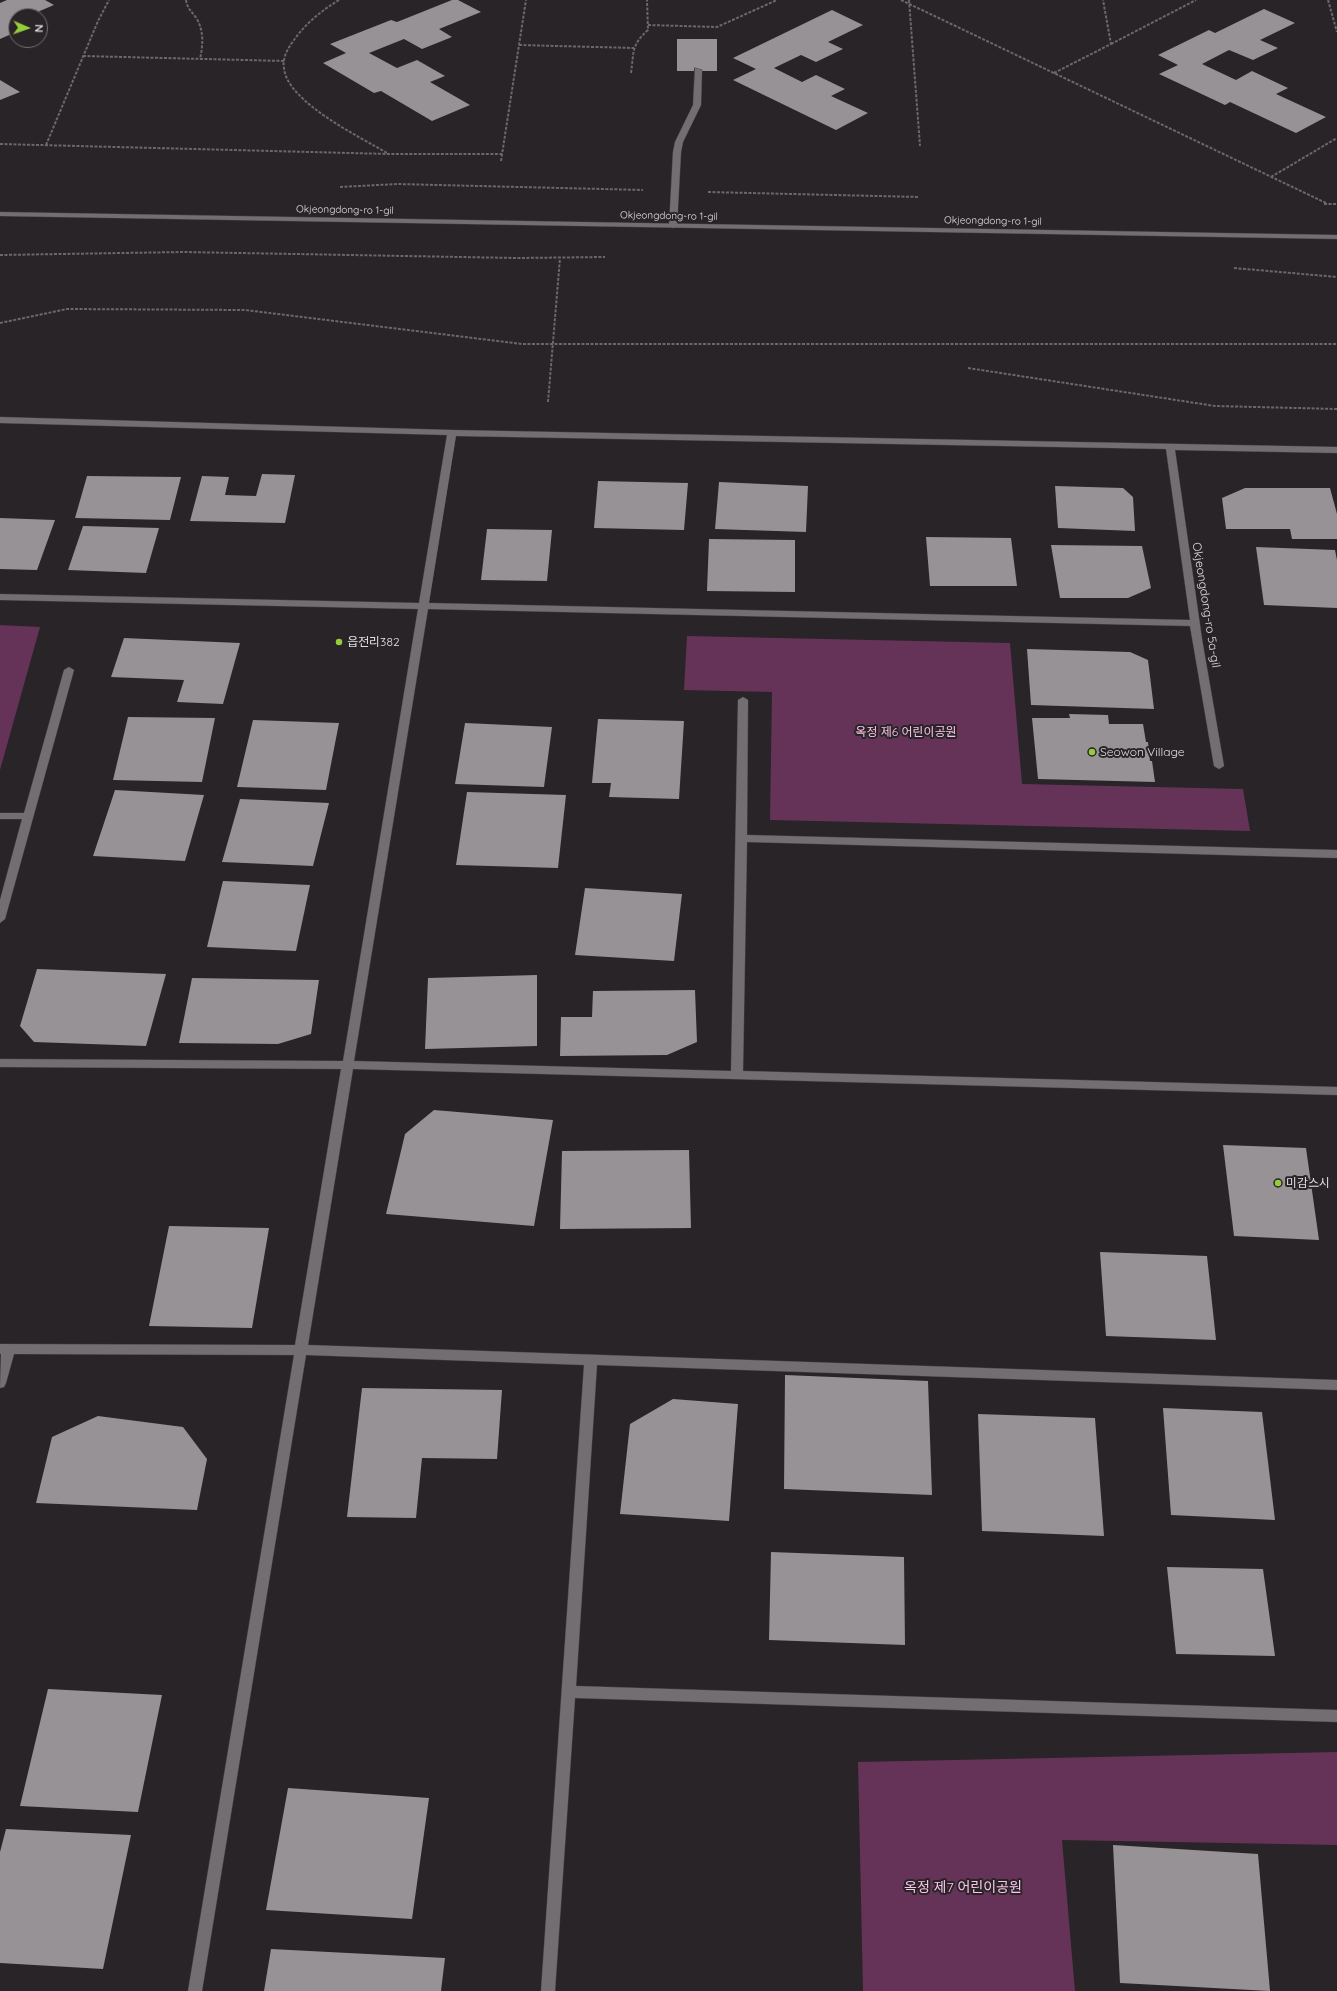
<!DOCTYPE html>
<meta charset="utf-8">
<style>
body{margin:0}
#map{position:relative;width:1337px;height:1991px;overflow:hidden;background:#292427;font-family:Quicksand,sans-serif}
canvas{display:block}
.north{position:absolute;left:8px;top:8px;width:40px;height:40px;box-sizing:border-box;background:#292427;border:1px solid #726e71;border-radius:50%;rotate:92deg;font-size:11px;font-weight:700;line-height:16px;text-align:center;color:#e0dddf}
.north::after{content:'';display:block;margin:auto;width:14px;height:18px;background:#95cc3b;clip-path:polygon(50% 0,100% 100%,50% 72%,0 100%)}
</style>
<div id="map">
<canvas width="1337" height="1991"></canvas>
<div class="north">N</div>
</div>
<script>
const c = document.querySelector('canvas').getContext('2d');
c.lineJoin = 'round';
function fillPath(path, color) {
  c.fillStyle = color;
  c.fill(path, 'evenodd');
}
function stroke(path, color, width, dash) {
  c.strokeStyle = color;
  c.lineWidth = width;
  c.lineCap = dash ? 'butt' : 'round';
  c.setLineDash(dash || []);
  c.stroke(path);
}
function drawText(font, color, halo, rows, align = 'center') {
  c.font = font + ' Quicksand,"Noto Sans KR",sans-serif';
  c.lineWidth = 4;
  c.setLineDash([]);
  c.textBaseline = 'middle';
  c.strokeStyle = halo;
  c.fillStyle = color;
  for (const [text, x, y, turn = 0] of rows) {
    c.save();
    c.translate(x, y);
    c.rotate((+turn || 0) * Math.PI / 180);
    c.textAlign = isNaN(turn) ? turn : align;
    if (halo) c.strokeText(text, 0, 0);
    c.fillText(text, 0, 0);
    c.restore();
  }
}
const green = new Path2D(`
 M0,625L40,627L0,770Z
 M687,636L1010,643L1022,784L1243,789L1250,831L770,820L772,692L684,690Z
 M1337,1752V1845L1062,1840L1075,1991H863L858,1762Z`);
const building = new Path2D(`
 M7,0H45L54,5L28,16H16V21L11,23L16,25V32L0,39V3Z
 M452,0H458L481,12L439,29L452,37L422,49L404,39L369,53L397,68L417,60L445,76L430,82L470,105L432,121L381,91L374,93L323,63L346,53L330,44L391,20L397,22Z
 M1264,9L1295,23L1260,40L1278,48L1253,60L1229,50L1202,64L1236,80L1252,71L1288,88L1276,94L1326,117L1296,133L1230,102L1225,105L1159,74L1178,65L1158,55L1209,30L1215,33Z
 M832,10L863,25L828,42L843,49L816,62L801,55L774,68L802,82L816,75L845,89L831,96L868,113L836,130L733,80L756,69L733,58Z
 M677,39H717V71H677Z
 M0,80L20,92L0,100Z
 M262,474L295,475L285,523L190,521L202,476L229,477L225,495L256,496Z
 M87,476L181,477L170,520L75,518Z
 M598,481L688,483L684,530L594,528Z
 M719,482L808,486L806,532L715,529Z
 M1055,486L1123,488L1133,497L1135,531L1058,528Z
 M1245,488H1330L1337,514V539H1292L1290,529H1226L1222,498Z
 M0,518L55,520L37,570L0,569Z
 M83,526L159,528L146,573L68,570Z
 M487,529L552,530L547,581L481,580Z
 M926,537L1011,538L1017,586H930Z
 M709,539L795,540V592L707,591Z
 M1051,545L1142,546L1151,588L1128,598H1060Z
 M1256,547L1335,550L1337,560V608L1264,605Z
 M124,638L240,643L223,704L177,702L184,680L111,677Z
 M1027,649L1130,652L1148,660L1154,709L1031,705Z
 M1069,714L1108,715L1109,724H1143L1146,742H1148L1150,761H1152L1155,782L1038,779L1032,718H1070Z
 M128,717L215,718L202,782L113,780Z
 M598,719L684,721L679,799L609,797L611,783H592Z
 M253,720L339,723L326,790L237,787Z
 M465,723L552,727L544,787L455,784Z
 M115,790L204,795L185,861L93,856Z
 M467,792L566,795L558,868L456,865Z
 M240,799L329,803L313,866L222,862Z
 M223,881L310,885L296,951L207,947Z
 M585,888L682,894L674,961L575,955Z
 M37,969L166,974L146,1046L34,1042L20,1026Z
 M537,975V1046L425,1049L428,978Z
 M192,978L319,980L311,1034L278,1044L179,1043Z
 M695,990L697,1042L667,1055L560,1056L561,1017H592L593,991Z
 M434,1110L553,1120L534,1226L386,1214L405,1134Z
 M1223,1145L1306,1148L1319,1240L1234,1236Z
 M689,1150L691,1228L560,1229L562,1151Z
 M169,1226L269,1228L252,1328L149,1326Z
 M1100,1252L1207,1256L1216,1340L1106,1336Z
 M785,1375L928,1381L932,1495L784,1489Z
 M362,1388L502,1390L497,1459L422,1458L416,1518L347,1517Z
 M673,1399L738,1404L729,1521L620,1514L630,1424Z
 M1163,1408L1262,1412L1275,1520L1171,1515Z
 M978,1414L1095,1418L1104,1536L982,1531Z
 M98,1416L183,1427L207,1459L197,1510L36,1503L52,1437Z
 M771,1552L904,1557L905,1645L769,1640Z
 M1167,1567L1263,1569L1275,1656L1176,1654Z
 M48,1689L162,1695L138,1812L20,1806Z
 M288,1788L429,1798L412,1919L266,1910Z
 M6,1829L131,1835L103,1969L0,1963V1852Z
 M1113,1845L1258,1854L1270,1991L1120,1983Z
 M271,1949L445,1958L441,1991H264Z`);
const path = new Path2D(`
 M186,0C187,8 192,12 197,19C204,32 203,45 200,59
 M339,0C321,11 306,23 294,40C288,48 282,58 284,68C287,102 360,137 387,153
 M901,0L1326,203
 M909,0L920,146
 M1328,0L1337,32
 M648,25L717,27L777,0
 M1111,44L1196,0
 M519,45L634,48
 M83,56L285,61
 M631,73C634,52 631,45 648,30L647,0
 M1054,73L1111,44L1103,0
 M0,144L388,154H502
 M46,145L98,21L109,0
 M501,161L526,0
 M1271,177L1337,138
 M340,187L397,184L643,190
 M708,192L919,197
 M1324,204H1337
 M0,255L184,252L516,258L605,257
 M1234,268L1337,277
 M0,323L67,309L245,310L522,344H1337
 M968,368L1215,406L1337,409
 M548,402L560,258`);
const service = new Path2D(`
 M695,68L702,70L701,105L683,142L681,152L677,226L673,228L669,226L673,152L675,142L693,105Z`);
const minor = new Path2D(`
 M0,212L1337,235V239L0,216Z
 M0,417L452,430L1337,447V453L1175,450L1202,639L1224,766L1219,769L1214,766L1190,626L428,609L354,1061L731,1071L738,700L743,697L748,700L747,835L1337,850V858L747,842L743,1071L1337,1087V1095L353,1069L308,1345L1337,1380V1390L597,1365L576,1686L1337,1710V1722L575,1698L555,1991H541L584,1365L306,1355L202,1991H188L294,1355L14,1354L6,1383L4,1387L0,1388L1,1354H0V1344L295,1345L341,1069L0,1067V1059L343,1061L418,609L0,600V594L419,603L447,435L0,423ZM456,436L1166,449L1190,620L429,603Z
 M69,667L74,670L5,919L0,923V900L22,819H0V813H24L64,670Z`);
const markers = [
 [339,642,4,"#95cc3b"],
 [1092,752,4,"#95cc3b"],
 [1278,1183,4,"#95cc3b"]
];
const farStreetnames = [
 ["Okjeongdong-ro 1-gil",345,210,1],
 ["Okjeongdong-ro 1-gil",669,216,1],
 ["Okjeongdong-ro 1-gil",993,221,1]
];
const streetNames = [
 ["Okjeongdong-ro 5a-gil",1206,605,81]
];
const poiNames = [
 ["읍전리382",347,642],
 ["Seowon Village",1100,752],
 ["미감스시",1286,1183]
];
const parkNames = [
 ["옥정 제6 어린이공원",906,732]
];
const nearParknames = [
 ["옥정 제7 어린이공원",963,1888]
];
fillPath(green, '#643357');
fillPath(building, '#979295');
stroke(service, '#433f42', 1);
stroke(minor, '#433f42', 1);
stroke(path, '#6c676a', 2, [3, 1.5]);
fillPath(service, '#736e71');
fillPath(minor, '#736e71');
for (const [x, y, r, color] of markers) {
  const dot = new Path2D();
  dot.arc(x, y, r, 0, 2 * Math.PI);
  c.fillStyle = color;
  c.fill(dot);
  stroke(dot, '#292427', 1.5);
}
drawText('10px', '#e0dddf', '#292427', farStreetnames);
drawText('12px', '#e0dddf', '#292427', streetNames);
drawText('12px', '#e0dddf', '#292427', poiNames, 'left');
drawText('12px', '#fcc3ea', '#292427', parkNames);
drawText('14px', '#fcc3ea', '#292427', nearParknames);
</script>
